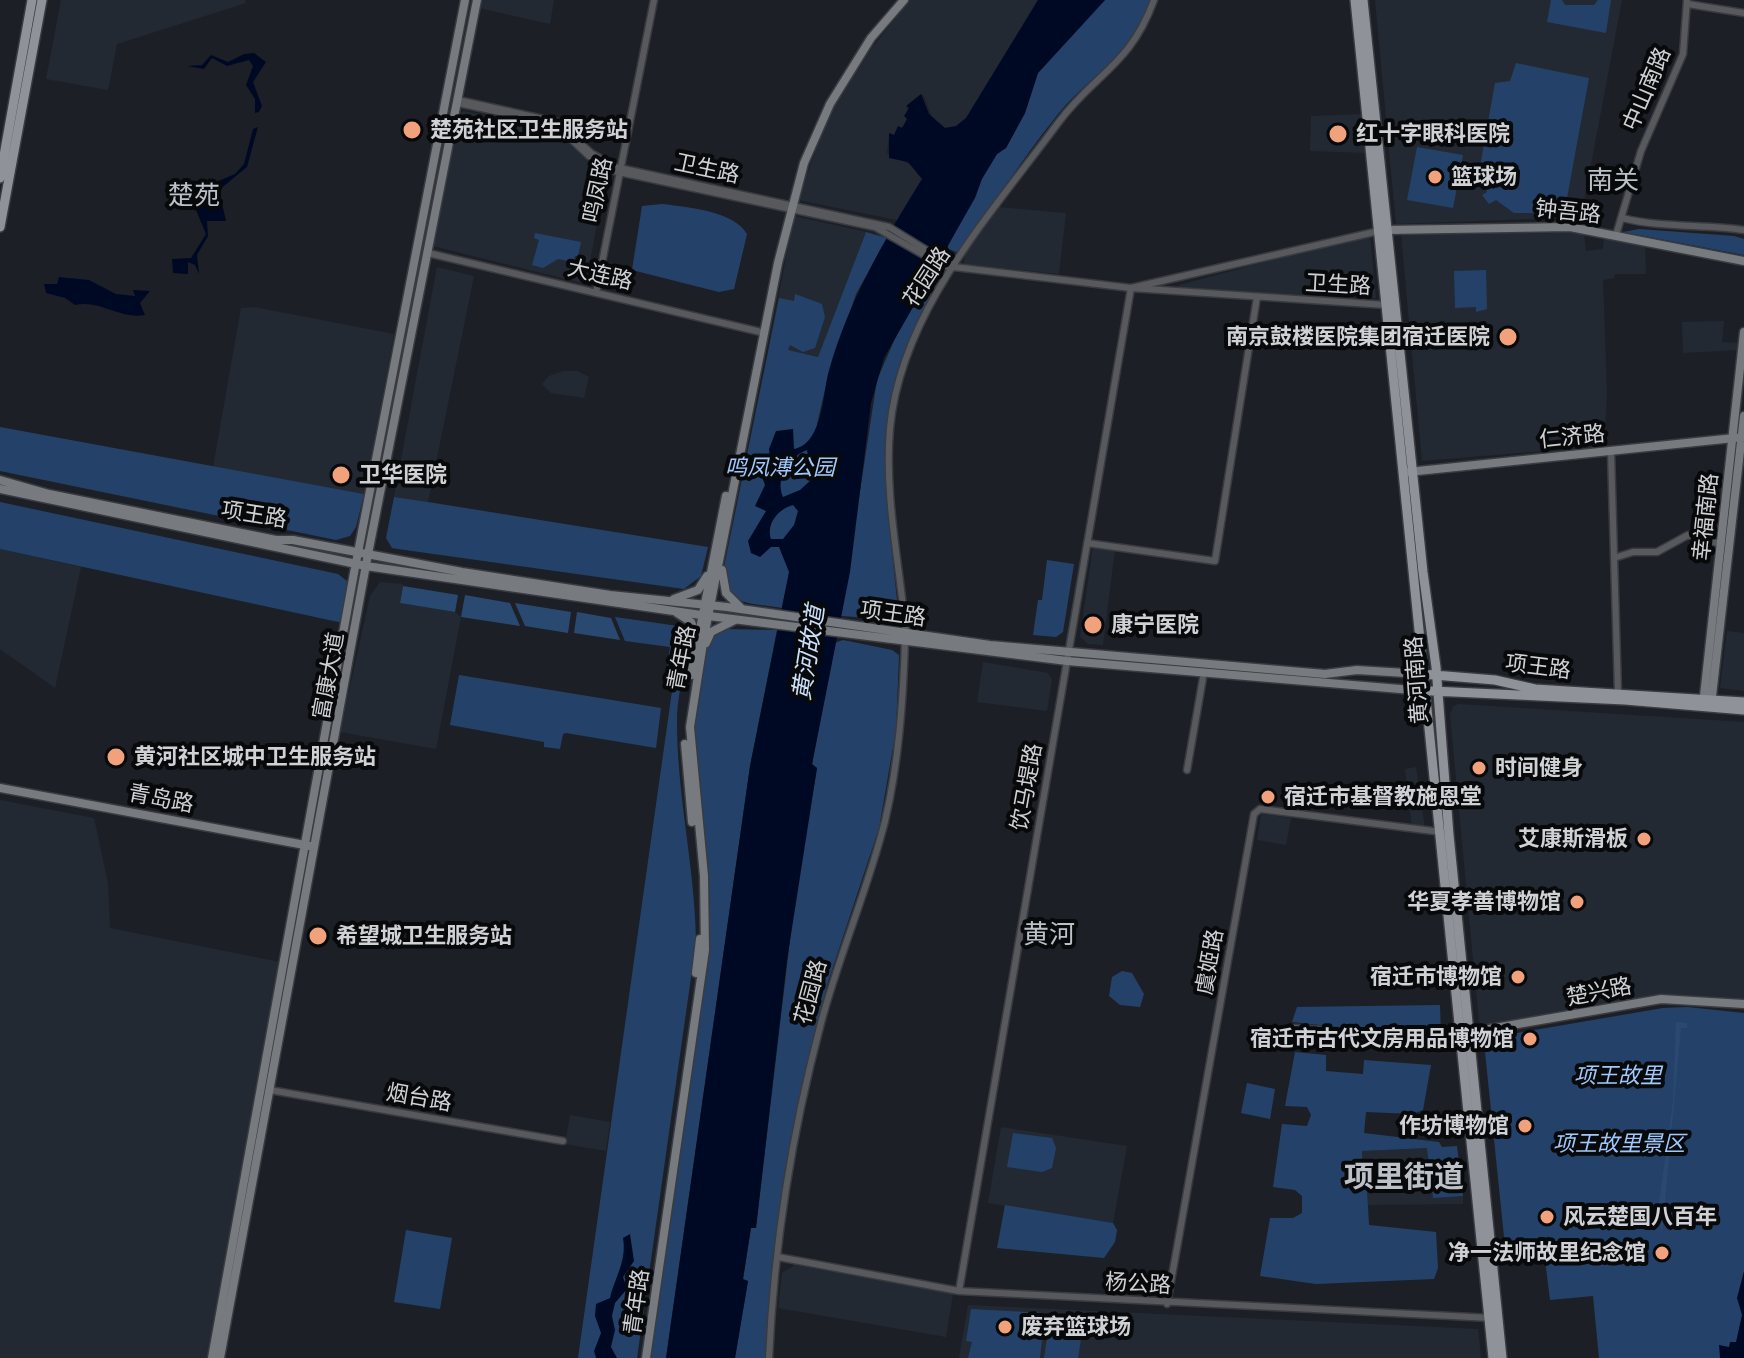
<!DOCTYPE html>
<meta charset="utf-8">
<style>
body{margin:0}
canvas{display:block;background:#1c1f25}
</style>
<canvas width="1744" height="1358"></canvas>
<script>
const c = document.querySelector('canvas').getContext('2d');
c.lineJoin = 'round';
function fillPath(path, color) {
  c.fillStyle = color;
  c.fill(path, 'evenodd');
}
function stroke(path, color, width, dash) {
  c.strokeStyle = color;
  c.lineWidth = width;
  c.lineCap = dash ? 'butt' : 'round';
  c.setLineDash(dash || []);
  c.stroke(path);
}
function drawText(font, color, halo, rows, align = 'center') {
  c.font = font + ' "Playfair Display","Noto Sans SC",serif';
  c.lineWidth = 8;
  c.setLineDash([]);
  c.textBaseline = 'middle';
  c.strokeStyle = halo;
  c.fillStyle = color;
  for (const [text, x, y, turn = 0] of rows) {
    c.save();
    c.translate(x, y);
    c.rotate((+turn || 0) * Math.PI / 180);
    c.textAlign = isNaN(turn) ? turn : align;
    if (halo) c.strokeText(text, 0, 0);
    c.fillText(text, 0, 0);
    c.restore();
  }
}
const built = new Path2D(`
 M61,0H245L246,3L117,44L108,90L46,79Z
 M481,0H554L550,24L479,8Z
 M910,0H1038L966,118L956,126L945,128L933,120L923,94L907,105L908,119L902,128L893,136L889,134L887,153L913,166L922,179L897,220L798,200L827,118L872,48Z
 M1375,0H1622L1581,217L1396,224Z
 M464,111L549,127L606,173L586,284L433,246L460,113Z
 M1363,114L1367,153L1310,151L1311,116Z
 M997,207L1066,213L1059,274L964,264L965,255Z
 M794,216L866,232L818,357L769,346Z
 M1530,230L1584,234L1586,251L1603,249L1604,236L1645,244L1646,274H1615L1614,278L1603,280L1607,395L1604,446L1422,461L1401,234Z
 M1370,234L1376,298L1179,289V285Z
 M437,267L474,276L428,502L394,497Z
 M254,307L394,334L364,494L213,467L241,308Z
 M1724,321L1722,342L1737,343V350L1683,353L1682,322Z
 M563,371H578L589,377L584,398L551,393L542,384L549,376Z
 M1093,546L1115,549L1103,645L1088,644L1080,637Z
 M0,549L81,567L55,688L0,649Z
 M380,582L403,584L400,603L455,612L461,617L436,749L340,732L370,596Z
 M1727,631L1744,633V691L1720,688Z
 M983,662L1048,673L1052,680L1047,711L977,702Z
 M1459,704L1744,722V1002L1674,996L1639,998L1485,1026L1479,1022L1450,715L1453,706Z
 M1416,767L1425,829L1412,827L1405,769Z
 M0,800L94,818L108,883L110,928L280,962L207,1358H0Z
 M1261,814L1291,818L1286,845L1257,840Z
 M570,1115L610,1122L606,1151L565,1144Z
 M1001,1127L1127,1146L1113,1223L988,1203Z
 M1428,1148L1433,1197L1463,1196V1204L1368,1205L1367,1189L1363,1184L1362,1151Z
 M795,1265L953,1294L946,1337L778,1308L782,1273Z
 M968,1305L1478,1329L1481,1358H959Z`);
const green = new Path2D(`
 M1105,0H1150C1127,64 1092,71 1055,118C1022,159 993,205 962,248L956,252L947,248L982,178L997,154L1006,148L1025,113L1038,73Z
 M1551,0H1562L1565,5H1594L1598,0H1611L1606,33L1547,22Z
 M1516,63L1589,78L1567,198L1576,200L1574,210L1551,207L1538,213H1514L1496,200L1489,204L1482,195L1487,192L1483,184L1477,183L1495,83L1510,81Z
 M1417,147L1463,155L1453,208L1407,200Z
 M662,204C687,207 734,211 747,234L734,289L719,292L632,270L642,206Z
 M1639,229L1734,236L1744,239V255L1623,232Z
 M866,232L887,238L856,294L829,372L817,424L815,478L805,495L782,608C750,602 729,608 723,572L779,298L794,301L795,294L822,304L825,317L815,348L803,352L790,345L788,350L818,357Z
 M535,233L581,242L578,256H575L573,262L558,259L543,268L532,265L539,240L534,238Z
 M937,266L942,268L943,275C868,398 884,471 898,607L887,619L841,616L877,380L897,334Z
 M1486,270L1487,309L1476,312V307L1455,308L1454,271Z
 M0,427L364,494L356,527L350,536L336,540L0,471Z
 M394,497L428,502L708,547L701,576L684,589L398,549L392,548L386,538Z
 M0,502L338,574L347,581L343,623L0,549Z
 M1047,560L1074,564L1063,632L1056,637L1033,635L1038,600H1042Z
 M615,617L678,626L685,637C687,663 678,690 677,716C676,792 695,866 696,942L637,1358H578L673,684L665,682L670,647L625,641Z
 M722,629L777,630L750,766L666,1358H649L708,950C710,921 710,891 707,863C700,811 676,663 722,629Z
 M843,640L892,650L899,655L896,730L879,828L827,985L787,1160L765,1358H735L748,1281L743,1280L751,1227H756L795,898L817,768L812,765L835,643Z
 M459,675L661,708L656,748L566,733L563,734L560,749L544,747V742L450,725Z
 M1122,971L1132,973L1144,994L1140,1007L1120,1005L1109,996L1112,977Z
 M1440,1005L1441,1038L1292,1022L1297,1007Z
 M1687,1007L1744,1013V1358H1599L1593,1296L1550,1300L1544,1252L1506,1256L1484,1042L1488,1038L1663,1008Z
 M1295,1052L1326,1055V1071L1363,1074L1364,1060L1431,1065L1423,1110L1413,1114L1366,1112L1364,1133L1439,1142L1442,1147L1457,1146L1463,1196L1433,1198L1427,1148L1362,1151L1363,1184L1367,1189L1369,1225L1436,1232L1438,1268L1434,1279L1316,1284L1260,1276L1270,1218H1293L1302,1213V1196L1295,1190L1273,1187L1282,1124L1307,1126L1311,1115L1307,1107L1285,1106Z
 M1247,1083L1275,1089L1270,1119L1241,1113Z
 M1013,1133L1052,1138L1056,1148L1052,1168L1042,1172L1007,1167Z
 M1005,1205L1113,1223L1117,1230L1115,1242L1104,1258L997,1248Z
 M406,1230L452,1238L440,1309L394,1302Z
 M971,1309L1045,1313L1040,1358H968L972,1342L966,1341Z
 M1048,1331L1082,1333L1078,1358H1044Z`);
const forest = new Path2D(`
 M403,586L458,595L455,612L400,603Z
 M465,595L510,603L520,626L461,617Z
 M515,603L571,612L568,633L525,626Z
 M577,612L611,618L620,640L574,633Z
 M1676,1022L1687,1023V1028H1681L1662,1233L1658,1211L1673,1101Z`);
const water = new Path2D(`
 M1038,0H1105L1038,73L1025,113L1006,148L997,154L982,179L975,198L884,358L871,403L850,572L812,764L817,768L787,960L756,1228H751L743,1279L748,1281L735,1358H666L750,766L789,572L779,547H771L760,557L751,553L748,541L766,511L755,506L765,485L761,474L755,469L761,465L766,470L771,468L769,449L776,431L793,429L794,449C822,444 823,395 828,374C847,304 884,240 922,179L908,162L889,158V133L894,135L898,126L902,128L907,119L904,116L909,108L906,106L921,94L929,114L945,128L956,126L966,118ZM807,450L812,479L800,490L783,497C775,479 788,457 807,450ZM793,505L798,511L794,525L783,539H771C766,524 778,509 793,505Z
 M244,54L254,53L266,62L253,82L262,106L259,112L255,113V99L246,85L253,66L249,60L227,66L212,58L204,69L187,66L202,65L211,55L228,62Z
 M258,127L247,167L219,190L226,221H207L208,236L197,255L199,274L195,265L188,262V274L173,273L172,259L191,258L206,234L196,210L197,204L209,185L235,174L244,164L253,129Z
 M59,277L89,280L116,294L135,296L133,290L150,291L140,303L145,315C121,320 99,299 75,305L65,298L46,293L44,284H57Z
 M630,1234L634,1261L623,1277L627,1289L615,1303L612,1316L615,1330L611,1347L617,1358H596L594,1351L601,1333L595,1316L596,1304L610,1298C615,1277 627,1261 623,1238Z
 M1744,1271V1358H1720L1719,1345L1729,1347L1730,1342H1736L1742,1315L1737,1298Z`);
const street = new Path2D(`
 M1688,4L1744,13
 M458,103L555,124L589,156L614,171L875,227L943,266L954,267L889,227L615,167L591,153L557,122L458,100
 M1622,218C1661,228 1704,224 1744,230
 M1616,235L1641,151L1683,54L1687,0
 M428,253L765,333
 M954,267L1131,288L1386,305
 M596,293L654,0
 M1611,452L1618,693
 M1087,543L1215,561L1257,297
 M1614,558L1633,552H1657L1688,535L1721,544
 M906,634C900,566 884,496 890,428C901,311 991,214 1058,123C1095,73 1130,66 1154,0
 M1187,770L1204,672
 M1295,1028L1452,1039L1461,1034
 M270,1090L563,1141
 M778,1257L959,1291L1491,1318
 M959,1291L1131,288L1379,231
 M1167,1304L1254,814L1260,809L1441,832
 M769,1358C774,1246 792,1132 821,1023C839,955 868,889 885,821C899,761 903,701 905,641`);
const secondary = new Path2D(`
 M1387,230L1570,227L1744,261
 M1408,472L1744,437
 M0,480L49,494L276,540H293L462,572L610,595L727,607L990,645L1325,674L1357,670L1422,674
 M0,489L366,566L701,615L1067,661L1424,691
 M722,570L726,593L742,609
 M674,599L698,590L707,576
 M677,613L691,622L696,635
 M706,643L711,632L735,620
 M691,675L726,496
 M1703,705L1744,332
 M1711,705L1744,416
 M685,744L692,822
 M0,788L310,846
 M696,973L700,939
 M1466,1033L1661,999L1744,1004
 M212,1358L354,573L465,0
 M220,1358L368,554L477,0
 M646,1358L705,950L704,876L690,727L704,637L778,263L804,163L830,104L871,38L904,0`);
const primary = new Path2D(`
 M1355,0L1493,1358
 M1363,0L1423,572L1436,667L1449,835L1502,1358
 M0,178L32,0
 M0,227L42,0
 M1422,674L1495,680L1535,689L1744,702
 M1432,691L1625,700L1744,710`);
const markers = [
 [412,130,10,"#f1a17c"],
 [1338,134,10,"#f1a17c"],
 [1435,177,8,"#f1a17c"],
 [1508,337,10,"#f1a17c"],
 [341,475,10,"#f1a17c"],
 [1093,625,10,"#f1a17c"],
 [116,757,10,"#f1a17c"],
 [1479,768,8,"#f1a17c"],
 [1268,797,8,"#f1a17c"],
 [1644,839,8,"#f1a17c"],
 [1577,902,8,"#f1a17c"],
 [318,936,10,"#f1a17c"],
 [1518,977,8,"#f1a17c"],
 [1530,1039,8,"#f1a17c"],
 [1525,1126,8,"#f1a17c"],
 [1547,1217,8,"#f1a17c"],
 [1662,1253,8,"#f1a17c"],
 [1005,1327,8,"#f1a17c"]
];
const streetNames = [
 ["中山南路",1647,89,-67],
 ["卫生路",707,169,12],
 ["鸣凤路",598,190,-78],
 ["钟吾路",1568,212,6],
 ["大连路",600,275,13],
 ["花园路",927,277,-57],
 ["卫生路",1338,285,3],
 ["仁济路",1572,437,-6],
 ["项王路",254,515,9],
 ["幸福南路",1706,517,-84],
 ["项王路",893,614,8],
 ["青年路",682,658,-79],
 ["项王路",1538,667,7],
 ["富康大道",329,676,-80],
 ["黄河南路",1417,680,-94],
 ["饮马堤路",1027,787,-80],
 ["青岛路",161,799,11],
 ["虞姬路",1210,962,-80],
 ["花园路",811,992,-75],
 ["楚兴路",1599,992,-11],
 ["烟台路",419,1098,10],
 ["杨公路",1138,1284,3],
 ["青年路",637,1302,-82]
];
const poiNames = [
 ["楚苑社区卫生服务站",430,130],
 ["红十字眼科医院",1356,134],
 ["篮球场",1451,177],
 ["南京鼓楼医院集团宿迁医院",1490,337,"right"],
 ["卫华医院",359,475],
 ["康宁医院",1111,625],
 ["黄河社区城中卫生服务站",134,757],
 ["时间健身",1495,768],
 ["宿迁市基督教施恩堂",1284,797],
 ["艾康斯滑板",1628,839,"right"],
 ["华夏孝善博物馆",1561,902,"right"],
 ["希望城卫生服务站",336,936],
 ["宿迁市博物馆",1502,977,"right"],
 ["宿迁市古代文房用品博物馆",1514,1039,"right"],
 ["作坊博物馆",1509,1126,"right"],
 ["风云楚国八百年",1563,1217],
 ["净一法师故里纪念馆",1646,1253,"right"],
 ["废弃篮球场",1021,1327]
];
const parkNames = [
 ["鸣凤溥公园",780,468],
 ["项王故里",1618,1076],
 ["项王故里景区",1619,1144]
];
const waterNames = [
 ["黄河故道",809,653,-81]
];
const quarterNames = [
 ["南关",1613,181],
 ["楚苑",194,196],
 ["黄河",1049,935]
];
const districtNames = [
 ["项里街道",1404,1178]
];
fillPath(built, '#222933');
fillPath(green, '#244269');
fillPath(forest, '#2a4971');
fillPath(water, '#000924');
stroke(street, '#393b41', 9);
stroke(secondary, '#393b41', 11);
stroke(primary, '#393b41', 12);
stroke(street, '#57595c', 6);
stroke(secondary, '#777a7e', 8);
stroke(primary, '#8f9399', 9);
for (const [x, y, r, color] of markers) {
  const dot = new Path2D();
  dot.arc(x, y, r, 0, 2 * Math.PI);
  c.fillStyle = color;
  c.fill(dot);
  stroke(dot, '#08090b', 3);
}
drawText('22px', '#cfd1d5', '#08090b', streetNames);
drawText('bold 22px', '#cfd1d5', '#08090b', poiNames, 'left');
drawText('italic 22px', '#a0c8fc', '#08090b', parkNames);
drawText('italic 24px', '#cce0fb', '#08090b', waterNames);
drawText('26px', '#bcc1c8', '#08090b', quarterNames);
drawText('bold 30px', '#bcc1c8', '#08090b', districtNames);
</script>
